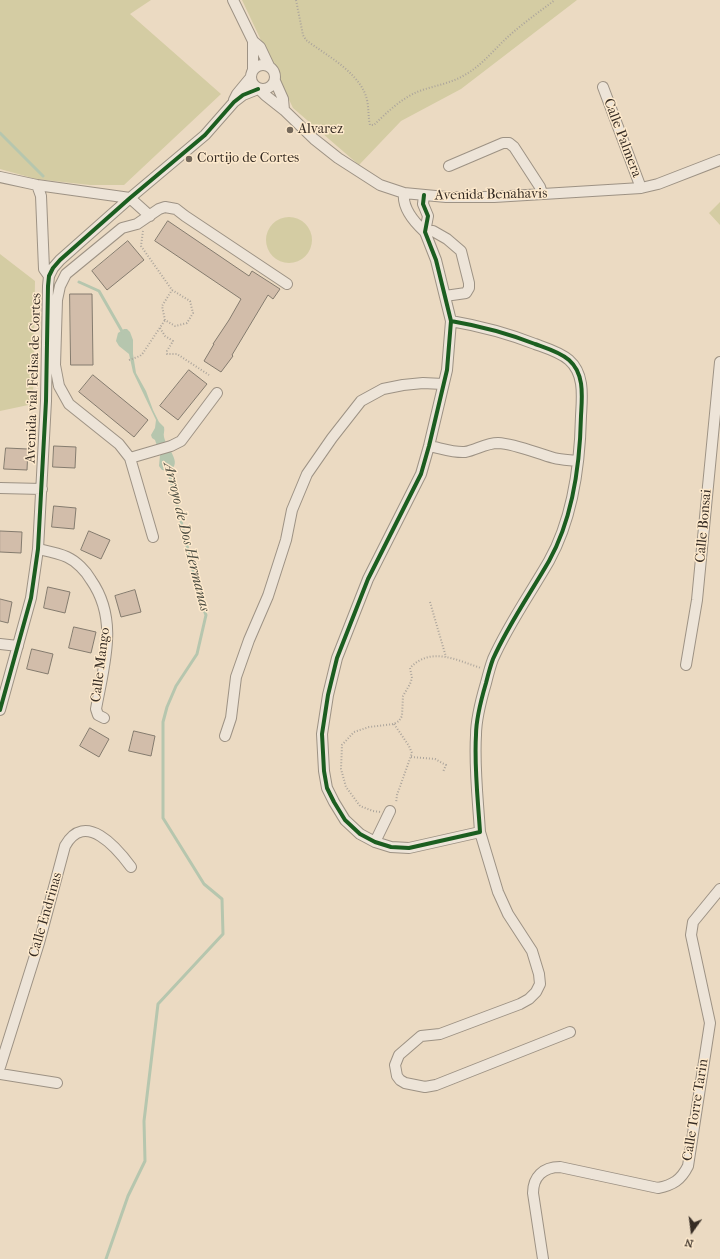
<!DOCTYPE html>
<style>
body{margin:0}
#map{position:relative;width:720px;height:1259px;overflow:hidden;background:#ebdac2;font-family:"IM FELL French Canon",serif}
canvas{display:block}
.north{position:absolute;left:672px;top:1211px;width:40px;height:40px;-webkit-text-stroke:3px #fde9cc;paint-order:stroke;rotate:194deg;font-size:11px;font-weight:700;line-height:16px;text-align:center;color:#362c24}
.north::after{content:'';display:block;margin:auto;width:14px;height:18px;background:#362c24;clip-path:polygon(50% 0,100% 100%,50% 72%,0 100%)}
</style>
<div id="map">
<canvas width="720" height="1259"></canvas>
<div class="north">N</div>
</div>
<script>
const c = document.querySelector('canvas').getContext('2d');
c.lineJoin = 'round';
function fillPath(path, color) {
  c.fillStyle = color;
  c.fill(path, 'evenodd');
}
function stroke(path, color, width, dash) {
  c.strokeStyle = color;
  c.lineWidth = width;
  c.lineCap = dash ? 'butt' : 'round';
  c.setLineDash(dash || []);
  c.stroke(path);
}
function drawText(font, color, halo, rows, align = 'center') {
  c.font = font + ' "IM FELL French Canon",serif';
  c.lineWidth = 3;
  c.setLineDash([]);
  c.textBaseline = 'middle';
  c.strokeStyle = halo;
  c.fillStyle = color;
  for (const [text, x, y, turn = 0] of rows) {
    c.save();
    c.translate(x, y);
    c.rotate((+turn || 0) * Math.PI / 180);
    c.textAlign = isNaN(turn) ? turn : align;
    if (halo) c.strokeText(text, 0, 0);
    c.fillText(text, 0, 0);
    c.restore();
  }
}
const green = new Path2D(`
 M0,0H151L130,14L221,94L124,185H90L36,179L0,169Z
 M242,0H577L461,89L401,121L359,165L293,108Z
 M720,202V225L709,213Z
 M266 240a23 23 0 1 1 46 0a23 23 0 1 1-46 0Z
 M0,254L35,281L33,404L0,411Z`);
const water = new Path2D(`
 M124,329H127L130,332L133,340V354L136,373L146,391L153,410L159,422L164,427C165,431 163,434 164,437C166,448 184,463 169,471L162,470L159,466L160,455L155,440L152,438L151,435L155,428L156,420L133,372L129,354L119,346L116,341L118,333Z`);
const stream = new Path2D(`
 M0,133L43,176
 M79,282L99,291L123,333
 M106,1259L128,1196L145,1161L144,1121L158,1004L223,934L222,899L204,884L163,818V722L167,707L176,686L197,654L206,615L201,603L168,468`);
const building = new Path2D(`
 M168,221L249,276L252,271L280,289L273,299L268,295L232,355L233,356L221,372L204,361L214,344H213L229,320L241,299L155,241Z
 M128,241L144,260L107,290L92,271Z
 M70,294H92L93,365H71Z
 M189,370L207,384L178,420L160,406Z
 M93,375L148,420L134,437L79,392Z
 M54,446L76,447L75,468L53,467Z
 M6,448L28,449L27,470L4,469Z
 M54,506L76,508L74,529L52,527Z
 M0,531L22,532L21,553L0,552Z
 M89,531L110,540L101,559L81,550Z
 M48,587L70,592L65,613L44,608Z
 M135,590L141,612L121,617L115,596Z
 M0,599L12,602L8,623L0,621Z
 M74,627L96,632L91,653L69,648Z
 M32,649L53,654L48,674L27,669Z
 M90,728L109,739L99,757L80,746Z
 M134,731L155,736L151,756L129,751Z`);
const path = new Path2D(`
 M296,0L303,35L306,40C327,56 361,73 367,100C369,109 368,117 370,125H374C386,113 401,99 417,92C432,86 449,84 463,76C482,66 495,48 511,34C525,22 540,11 555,0
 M143,231L141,246L172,290L190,301L193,313L187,323L175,326L165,320L162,306L172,290
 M160,328L165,336L173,341L167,351V354H177L209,375
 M129,360L140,356L143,353L165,320
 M430,602L446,657
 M394,724L409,746L412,753L397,795L396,803
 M411,757L435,759L446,765L443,772
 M380,812L373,811L360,806L346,787L341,769L342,745L354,732L369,727L394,724L399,721L402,716L403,696L410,684L412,678L410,668C431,646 456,660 481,668`);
const minor = new Path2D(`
 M233,0L253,41L260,47L269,66
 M251 77a12 12 0 1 1 24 0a12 12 0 1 1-24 0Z
 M253,69V41
 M275,81L283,99L284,110
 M603,87L641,188
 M259,89L265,95L284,110L314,139L338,158L380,185L404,193L446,197H494L641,188L658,184L720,160
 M234,100L237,94L251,77
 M449,166L503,143H509L514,147L540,187L542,194
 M0,177L37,185L130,198L150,216
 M37,185L41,196L44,269L49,276
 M404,193C402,208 414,222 425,232L433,231L447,239L461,251L469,283V288L466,293L445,296
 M424,195L423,204L428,216L425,232L436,260L451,321L447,370L429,446L421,474L368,579L337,658L328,695L322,734L324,771L327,788L334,802L345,820L360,834L375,842L391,847L409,848L480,832C478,800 474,767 476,735C476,718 481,700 486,683C488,675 490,667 493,659C508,625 530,594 549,561C573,518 580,465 581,416C582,397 585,374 569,360C560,352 546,348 535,344C507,333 480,326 451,321
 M429,446C440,448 454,453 465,452C476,450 486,443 498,443C516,444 536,453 554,458C561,460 570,460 578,461
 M130,458L171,446L181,441L217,393
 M0,488L42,489
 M153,537L130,458L119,444L69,404L59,386L55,365L57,300L60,286L66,274L122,228L137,224L159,209L165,207L176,209L185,216L287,284
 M38,549C47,551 58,553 67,557C76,561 86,571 91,580C119,620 104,664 96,709L98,715L104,718
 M0,644L18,646
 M686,665L697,600L720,362
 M0,710L31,598L38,549L46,401L48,286L49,276L53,268L60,260L130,198L205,135L234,102L243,95L258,89
 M225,736L231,718L236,677L249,640L268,596L286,540L292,510L307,474L332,438L361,401L383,389L403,385L423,383L443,384
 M480,832L498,892L508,914L532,951L539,974L540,984L536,992L529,999L520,1004L440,1034L421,1036L399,1055L395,1065L397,1076L400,1080L405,1083L425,1087L436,1085L570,1032
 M375,842L390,811
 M0,1067L39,943L65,846C85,810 117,848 131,867
 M0,1074L57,1083
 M543,1259L533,1193C533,1177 543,1167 560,1167L658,1188C673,1185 681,1180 688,1166L710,1023L691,935L693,922L720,889`);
const cycleway = new Path2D(`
 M424,195L423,204L428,216L425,232L436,260L451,321L447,370L429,446L421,474L368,579L337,658L328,695L322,734L324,771L327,788L334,802L345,820L360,834L375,842L391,847L409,848L480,832C478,800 474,767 476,735C476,718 481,700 486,683C488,675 490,667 493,659C508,625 530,594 549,561C573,518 580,465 581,416C582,397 585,374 569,360C560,352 546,348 535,344C507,333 480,326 451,321
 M0,710L31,598L38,549L46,401L48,286L49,276L53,268L60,260L130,198L205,135L234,102L243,95L258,89`);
const markers = [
 [290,130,4,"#75695b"],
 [189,159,4,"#75695b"]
];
const poiNames = [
 ["Alvarez",298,130],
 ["Cortijo de Cortes",197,159]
];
const streetNames = [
 ["Calle Palmera",622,138,69],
 ["Avenida Benahavis",491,195,-1],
 ["Avenida vial Felisa de Cortes",34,378,-88],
 ["Calle Bonsai",704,526,-85],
 ["Calle Mango",101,665,-83],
 ["Calle Endrinas",46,915,-74],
 ["Calle Torre Tarin",696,1110,-81]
];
const waterNames = [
 ["Arroyo de Dos Hermanas",186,537,76]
];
fillPath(green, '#d4cca3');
fillPath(water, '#b6c6ae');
stroke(stream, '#b6c6ae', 3);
fillPath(building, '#d2bdaa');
stroke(building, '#847b6e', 1);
stroke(minor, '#9d9284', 12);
stroke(path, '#aca59c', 2, [1, 2]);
stroke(minor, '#ede4d8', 10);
stroke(cycleway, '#1b5e20', 4);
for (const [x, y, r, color] of markers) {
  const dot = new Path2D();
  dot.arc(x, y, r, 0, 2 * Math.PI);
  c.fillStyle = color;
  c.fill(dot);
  stroke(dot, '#fde9cc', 1.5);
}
drawText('14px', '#362c24', '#fde9cc', poiNames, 'left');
drawText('14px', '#362c24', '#fde9cc', streetNames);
drawText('italic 15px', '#505044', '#fde9cc', waterNames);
</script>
